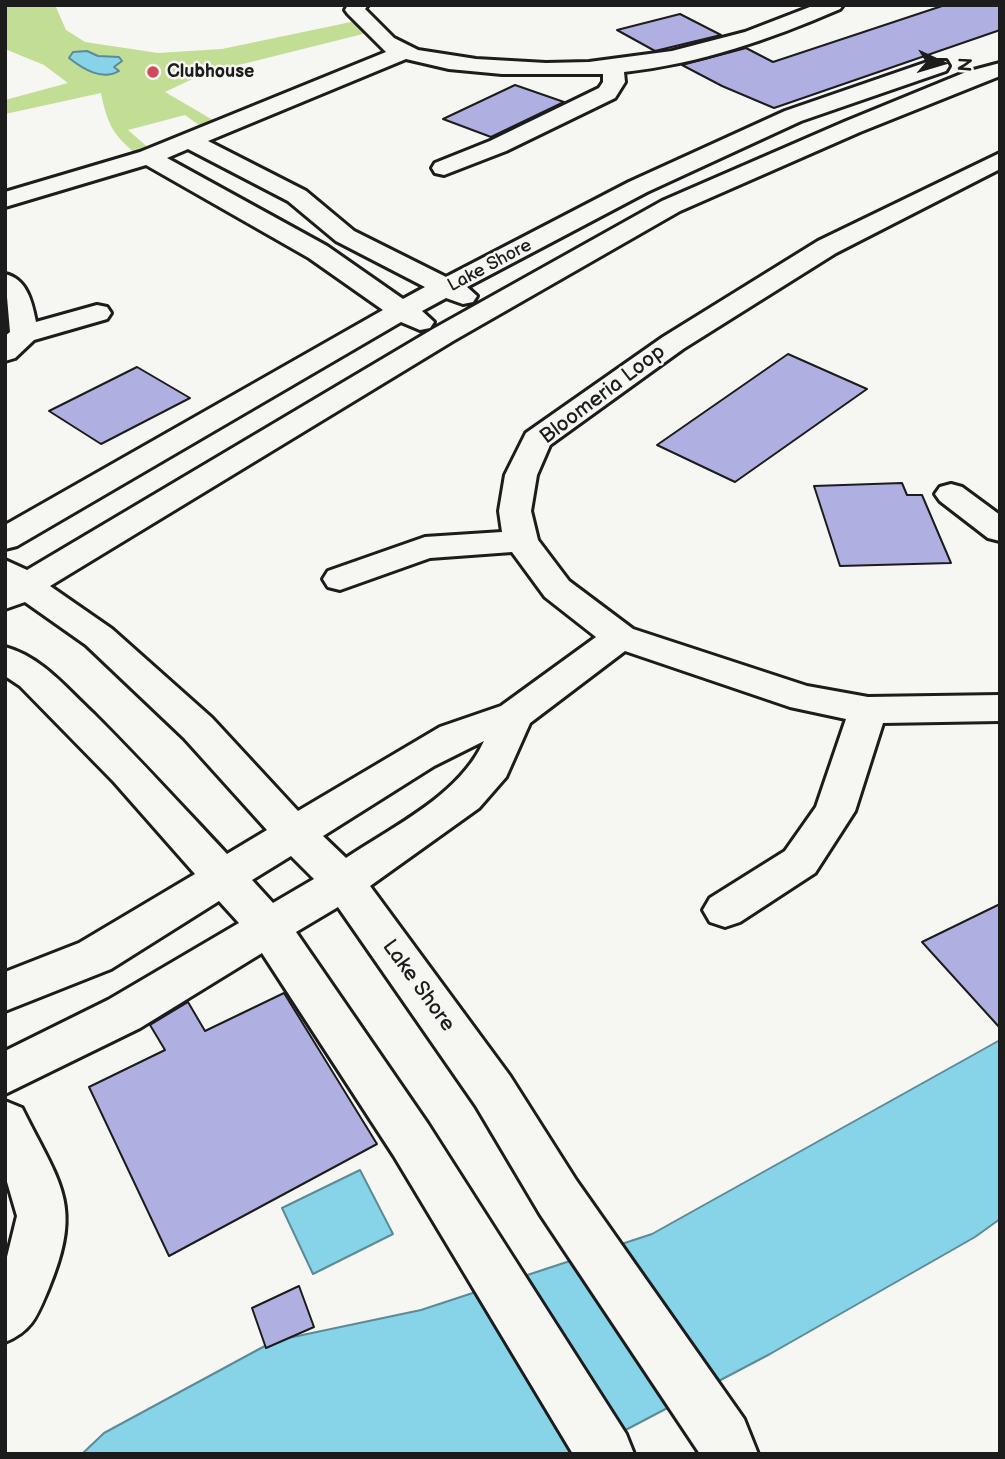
<!DOCTYPE html>
<style>
body{margin:0}
#map{position:relative;width:1005px;height:1459px;overflow:hidden;background:#f6f6f2;font-family:"Balsamiq Sans",sans-serif}
canvas{display:block}
.frame{position:absolute;inset:0;border:7px solid #1c1c1c;pointer-events:none}
.north{position:absolute;left:907px;top:28px;width:70px;height:70px;-webkit-text-stroke:5px #f6f6f2;paint-order:stroke;rotate:94deg;font-size:19px;font-weight:700;line-height:28px;text-align:center;color:#1c1c1c}
.north::after{content:'';display:block;margin:auto;width:24px;height:32px;background:#1c1c1c;clip-path:polygon(50% 0,100% 100%,50% 72%,0 100%)}
</style>
<div id="map">
<canvas width="1005" height="1459"></canvas>
<div class="frame"></div>
<div class="north">N</div>
</div>
<script>
const c = document.querySelector('canvas').getContext('2d');
c.lineJoin = 'round';
function fillPath(path, color) {
  c.fillStyle = color;
  c.fill(path, 'evenodd');
}
function stroke(path, color, width, dash) {
  c.strokeStyle = color;
  c.lineWidth = width;
  c.lineCap = dash ? 'butt' : 'round';
  c.setLineDash(dash || []);
  c.stroke(path);
}
function drawText(font, color, halo, rows, align = 'center') {
  c.font = font + ' "Balsamiq Sans",sans-serif';
  c.lineWidth = 5;
  c.setLineDash([]);
  c.textBaseline = 'middle';
  c.strokeStyle = halo;
  c.fillStyle = color;
  for (const [text, x, y, turn = 0] of rows) {
    c.save();
    c.translate(x, y);
    c.rotate((+turn || 0) * Math.PI / 180);
    c.textAlign = isNaN(turn) ? turn : align;
    if (halo) c.strokeText(text, 0, 0);
    c.fillText(text, 0, 0);
    c.restore();
  }
}
const green = new Path2D(`
 M5,5H55L66,30L85,42L158,53L222,49L356,21L371,32L203,74L165,92L230,130L211,140L200,136L210,133L185,115L128,130L151,150L146,161C116,139 108,129 101,93L5,114V100L68,83L44,65L5,49Z`);
const water = new Path2D(`
 M87,51L98,56L119,57L122,61L114,67L119,71C102,81 83,69 69,58L73,52Z
 M1000,1040V1219L975,1237L770,1354L580,1454H82L104,1433L274,1341L421,1310L652,1234Z
 M360,1170L393,1234L313,1274L282,1208Z`);
const building = new Path2D(`
 M945,5H1000V30L774,108L722,86L682,65L746,48L773,62Z
 M680,14L721,35L655,51L617,30Z
 M515,85L564,102L491,137L443,119Z
 M788,354L867,389L735,482L657,445Z
 M137,367L190,398L101,444L49,411Z
 M902,483L907,495H922L951,563L840,566L814,486Z
 M1000,904V1028L922,942Z
 M284,993L377,1144L169,1256L89,1087L165,1050L150,1025L188,1002L205,1031Z
 M299,1286L314,1327L266,1348L252,1308Z`);
const minor = new Path2D(`
 M348,5H368L365,9L394,38L418,50L476,59L546,63L589,62L672,51L745,32L815,5H843L840,9C771,39 699,64 624,72L625,82L615,98L506,151L444,175L435,173L432,168L435,163L490,141L599,88L603,82V74H502L449,69L406,59L208,141L306,191L354,231L446,277L629,182L785,111L930,61H946L949,66L946,71L801,121L647,192L467,287L477,296L473,302L463,304L446,298L422,311L434,322L430,328L420,330L401,322L17,546L5,549V525L383,310L309,258L146,165L5,207V192L140,152L386,52L348,14L345,10ZM188,149L288,201L336,241L425,287L403,299L327,246L167,158Z
 M1000,63V76L860,132L680,211L453,341L50,586L112,629L212,718L298,811L440,727L501,706L596,637L545,597L512,552L430,558L340,590L328,587L323,579L328,571L425,537L502,532L499,511L505,475L526,433L663,337L818,241L1000,153V169L836,253L683,349L550,445L537,475L531,511L538,540L569,581L633,629L807,686L868,697L1000,695V721L883,723L855,811L815,873L740,922L725,927L710,922L703,910L710,898L785,851L816,807L846,719L790,707L625,651L530,723L506,777L479,808L370,886L510,1076L576,1180L744,1419L758,1454H700L540,1214L476,1106L338,907L296,932L428,1124L626,1434L634,1454H573L394,1156L262,953L140,1028L5,1094V1051L108,1000L239,923L219,901L111,969L5,1011V972L79,943L195,874L114,782L20,686L5,676V647C42,657 67,689 94,714C140,760 183,807 227,854L267,830L184,738L86,645L25,602L5,609V560L27,570L433,329L662,201L844,122L966,72ZM484,741C460,795 394,826 346,858L323,836L434,766ZM291,856L314,879L273,903L252,880Z
 M5,274C27,279 32,302 36,322L97,305L107,307L111,313L107,319L34,340L15,358L5,361V336L10,332Z
 M951,484L962,487L1000,515V541L988,538L940,501L935,494L940,487Z
 M5,1101L22,1108C60,1185 84,1204 48,1290C37,1316 32,1331 5,1342V1265L17,1216L5,1175Z`);
const markers = [
 [153,72,7,"#d1495b"]
];
const farPoinames = [
 ["Clubhouse",167,72]
];
const farStreetnames = [
 ["Lake Shore",490,266,-28]
];
const streetNames = [
 ["Bloomeria Loop",603,395,-37],
 ["Lake Shore",418,986,54]
];
fillPath(green, '#c2dd94');
fillPath(water, '#87d3e8');
stroke(water, '#5c8a96', 2);
fillPath(building, '#afb0e1');
stroke(building, '#1c1c1c', 2);
stroke(minor, '#1c1c1c', 6);
fillPath(minor, '#f6f6f2');
for (const [x, y, r, color] of markers) {
  const dot = new Path2D();
  dot.arc(x, y, r, 0, 2 * Math.PI);
  c.fillStyle = color;
  c.fill(dot);
  stroke(dot, '#f6f6f2', 2.5);
}
drawText('bold 18px', '#1c1c1c', '#f6f6f2', farPoinames, 'left');
drawText('18px', '#1c1c1c', '#f6f6f2', farStreetnames);
drawText('21px', '#1c1c1c', '#f6f6f2', streetNames);
</script>
